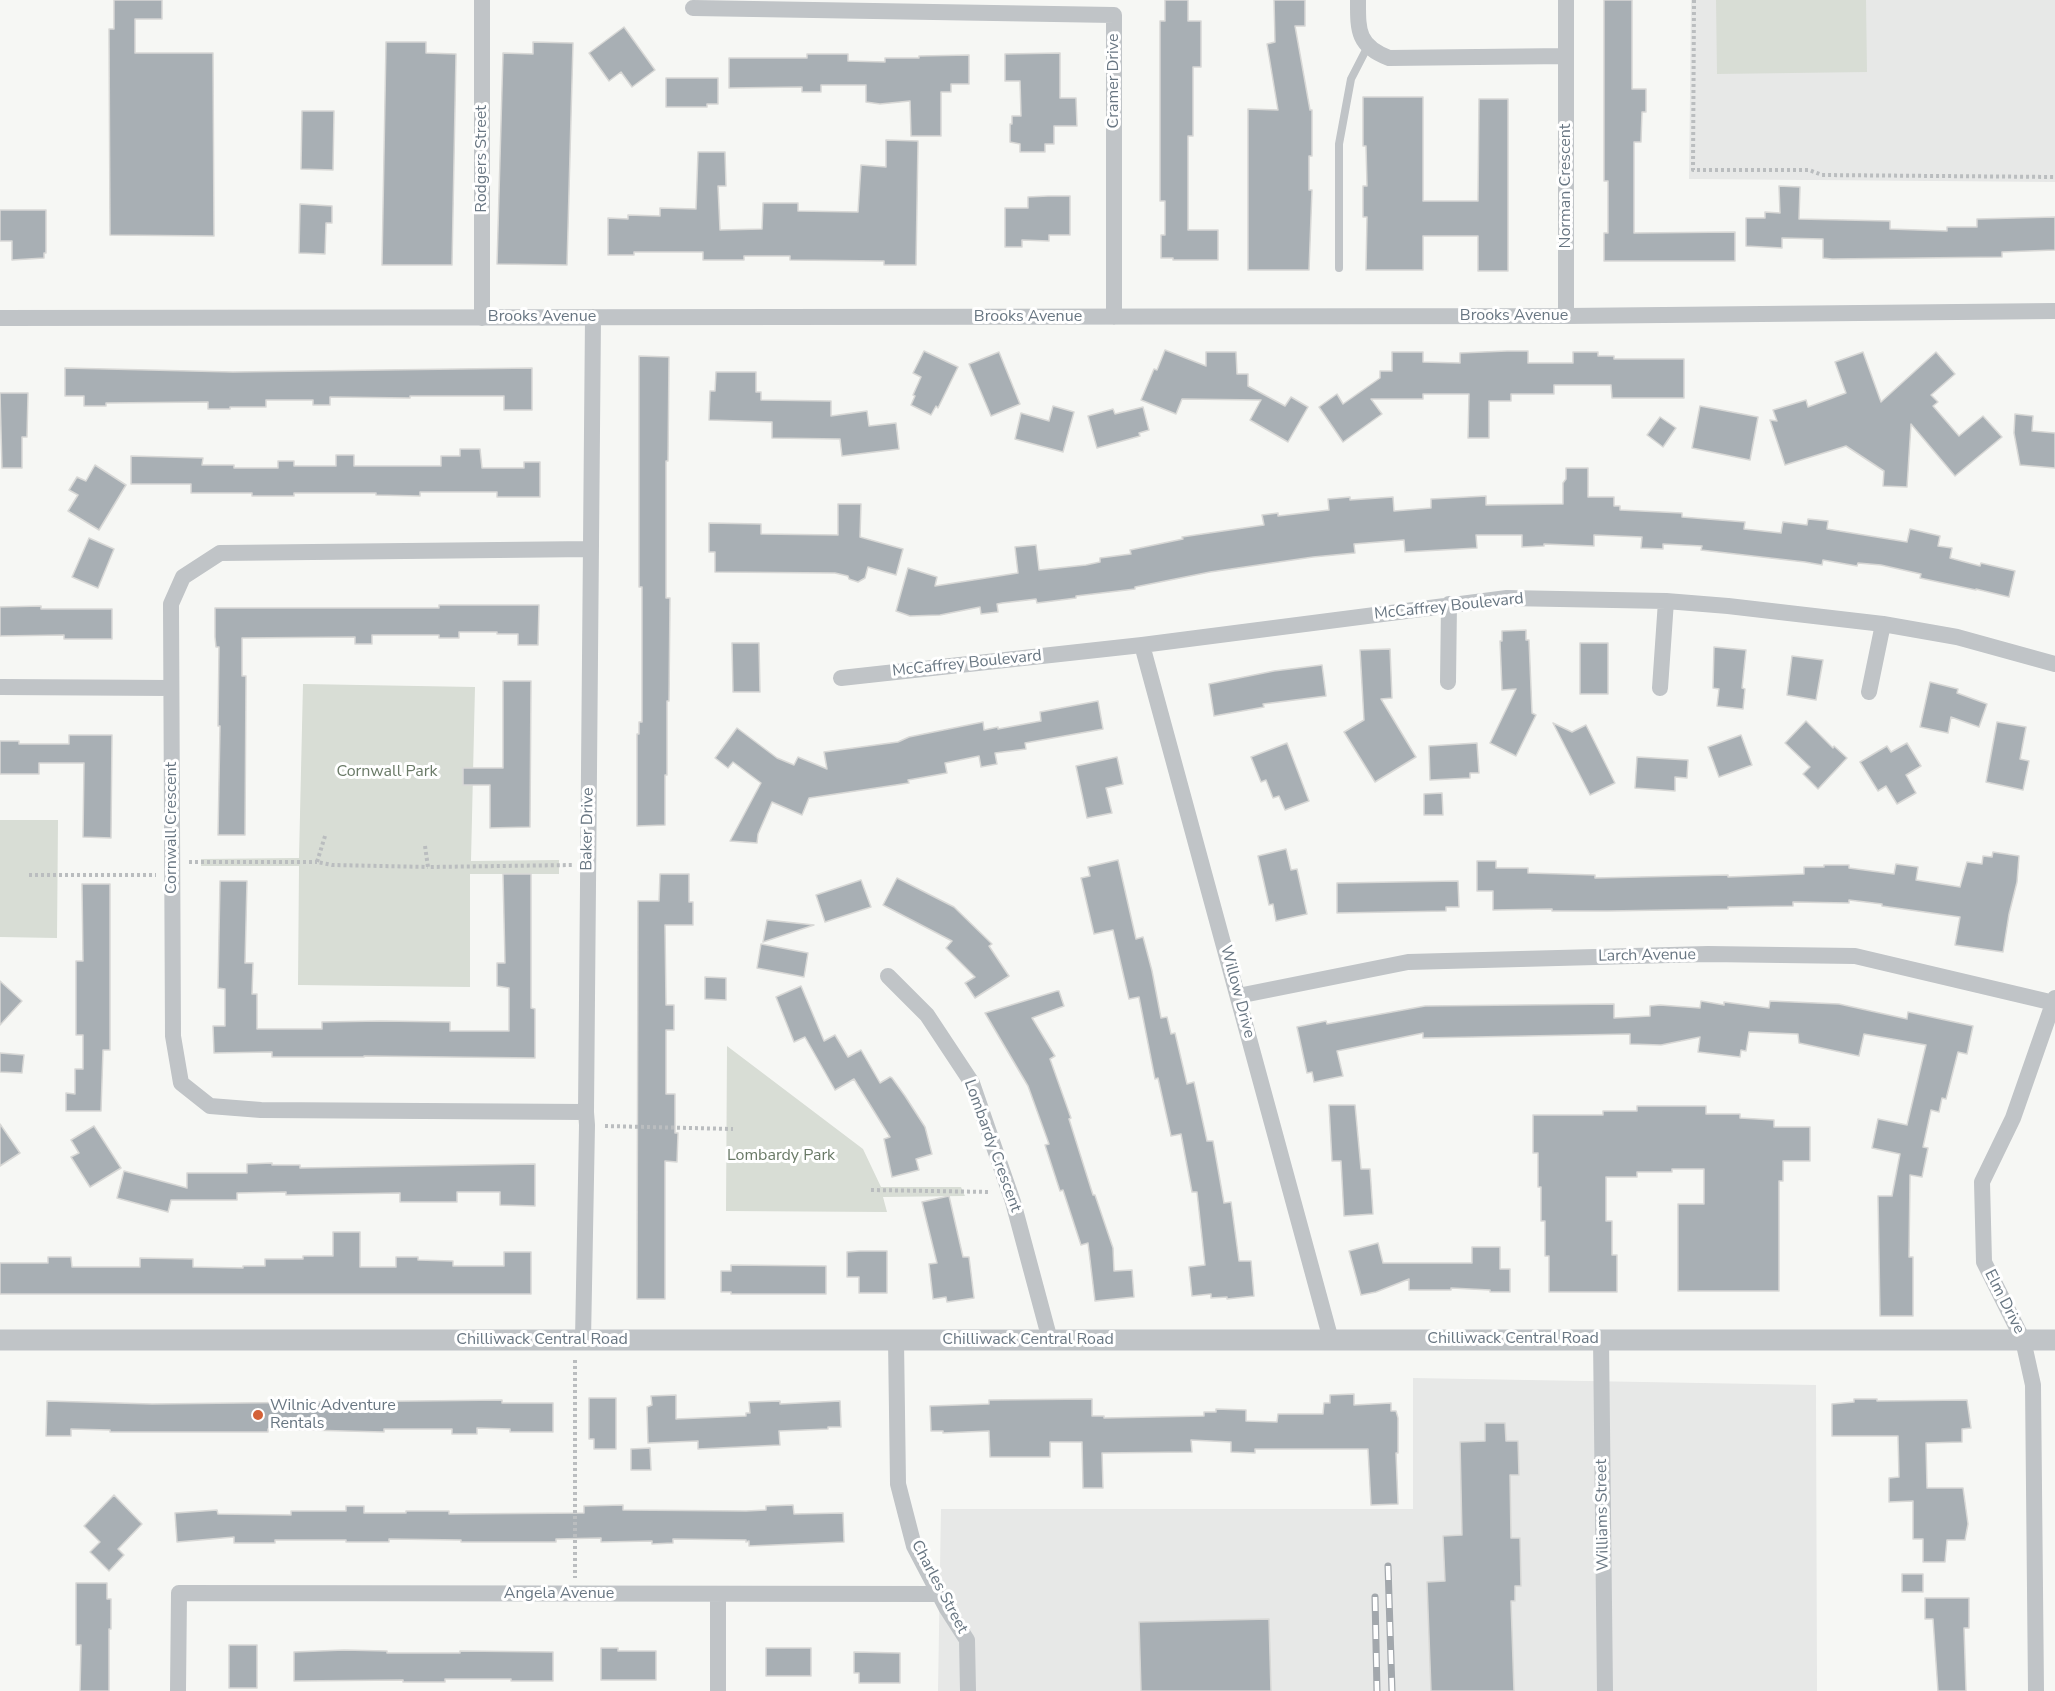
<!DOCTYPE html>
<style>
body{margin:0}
canvas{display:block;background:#f6f7f4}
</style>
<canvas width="2055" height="1691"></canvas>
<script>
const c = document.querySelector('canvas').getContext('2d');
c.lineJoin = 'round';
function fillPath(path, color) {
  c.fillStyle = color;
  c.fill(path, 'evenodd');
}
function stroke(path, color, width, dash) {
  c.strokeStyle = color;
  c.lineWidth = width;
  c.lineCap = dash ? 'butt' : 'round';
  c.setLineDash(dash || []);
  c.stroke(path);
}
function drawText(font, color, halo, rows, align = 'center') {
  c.font = font + ' "Nunito Sans",sans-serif';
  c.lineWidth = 6;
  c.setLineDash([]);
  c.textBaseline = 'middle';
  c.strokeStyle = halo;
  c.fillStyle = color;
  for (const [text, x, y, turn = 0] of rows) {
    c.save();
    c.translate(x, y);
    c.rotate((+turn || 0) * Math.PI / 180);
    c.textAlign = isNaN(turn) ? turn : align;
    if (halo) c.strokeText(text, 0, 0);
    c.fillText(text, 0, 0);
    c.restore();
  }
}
const built = new Path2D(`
 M1691,0H2055V182L1689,179Z
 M1413,1378L1816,1385L1817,1691H938L941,1509H1413Z`);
const green = new Path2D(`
 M1716,0H1866L1867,72L1717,74Z
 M303,684L475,687L471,861L559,860V874H470V987L298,985L299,866H201V859L299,858Z
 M0,820H58L57,938L0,937Z
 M727,1046L863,1149L881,1187H961L965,1196L883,1197L887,1212L726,1211Z`);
const building = new Path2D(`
 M114,0H162V19H135V53H213L214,236L110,235L109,29H114Z
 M1165,0H1188V21H1201V67H1193V136H1188V230H1218V260H1173V258H1161V235H1165V201H1160V21H1165Z
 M1274,0H1305V26H1295L1310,110H1312V156H1309V190H1312L1309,270H1248V109L1278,110L1267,44L1275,42Z
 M1604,0H1632V89H1646V112H1642L1641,142H1634V233L1735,232V261H1604V233H1608V181H1604Z
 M624,27L655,70L632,87L621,72L609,81L589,53Z
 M386,42H426V53L456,54L452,265H382Z
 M533,42L573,43L567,265L497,264L503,53L533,54Z
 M1060,53V98H1076L1077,126H1054V144H1045V152H1020V144L1010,142V124H1012V116H1021L1020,81H1005V54Z
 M807,54H848V61L885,62V58H919V56L969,55V84H951V92H941V136H911L910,101L880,104L866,102V85H821V92H802V87L729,88V58H807Z
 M666,78H718V104H707V107H666Z
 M1363,97H1423V201H1478L1479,99H1508V271H1478V236H1423V270H1366L1367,217H1363V186H1367L1366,146H1363Z
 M302,111H334L333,170L301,169Z
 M886,140L918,141L916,265H884V261L790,260V256H744V260H703V252H634V255H608V218L628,219V215L660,216V208L696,209L698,152H725L726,186H718L720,230L762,229L763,203H798V211L858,212L861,165L886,167Z
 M1779,186L1800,187L1799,219L1890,221V229L1947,231V227H1977V219L2055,217V250L2002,252V257L1832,259L1823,258V239L1782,238V248L1746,246V218H1765V212L1780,213Z
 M1048,196H1070V235H1049V241L1022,240V247H1005V208H1028V197Z
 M300,204L332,206V223H326L325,254L299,253Z
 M0,210H46V253H44V258L12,260V241H0Z
 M1165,350L1206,366V352H1236L1237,374H1248V386L1285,406L1291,397L1308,407L1288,442L1250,420L1261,400L1182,399L1176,414L1141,400L1154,369L1157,370Z
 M924,351L958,367L938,408L936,406L931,415L911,405L915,396L913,395L921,377L913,373Z
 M1507,351H1528V363H1573V352H1598V356H1614V359H1684V398H1612L1611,385H1554V394H1511V401H1489V438H1468L1469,394H1423V399H1371L1382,414L1343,442L1319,407L1337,394L1343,404L1380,378V371H1392V352H1423V362L1460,363V353Z
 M999,352L1020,404L991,416L969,364Z
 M1863,352L1881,402L1936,352L1955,374L1931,395L1938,402L1933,406L1959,436L1983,416L2002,437L1955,476L1911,424L1907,487L1883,486L1884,471L1846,446L1785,465L1770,420L1777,421L1773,410L1806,400L1808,407L1846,393L1835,362Z
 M639,356L669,357L668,461H666V598H670L669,701H667V775H665V825L637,826V734H639V722H642V587H639Z
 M65,368L233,372L532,368V410H504V396H410V398L330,397V405H313V400H266V407H230V409H208V402L106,403V406H84V396H65Z
 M716,372H756V392H761V400L831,401V416L867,411L869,426L896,423L899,449L842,456L840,439L772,438V422L709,420L710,391H715Z
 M0,393H28L27,437H22V468H2Z
 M1053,406L1074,412L1063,452L1015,439L1021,413L1049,421Z
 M1700,406L1758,417L1750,460L1692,448Z
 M1143,407L1149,430L1139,433L1140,436L1097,448L1088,416L1113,409L1115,414Z
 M2015,414L2033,416L2032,431L2055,433V468L2020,465L2014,433Z
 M1660,417L1676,428L1663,447L1647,435Z
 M460,449H480L482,468H524V462H540V497H497V492H420V496L376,495V493H294V496H252V493H191V484H131V456L203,458L202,465H234V468H278V461H294V466H336V455H354V466H441V456H460Z
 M95,465L126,485L99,530L68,511L78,495L69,490L77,477L86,481Z
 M1566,468H1588V497H1614V506H1620V510L1682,513V517L1745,522L1744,529L1781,533L1783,522L1807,525L1808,519L1828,521L1827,529L1907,542L1910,529L1940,536L1938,546L1952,548L1950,558L1980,566L1981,563L2015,571L2009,597L1976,589V590L1920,578L1921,574L1881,565L1858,563L1857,566L1823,560L1822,565L1805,562L1701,550L1702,546L1663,544V549L1641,548L1642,537L1594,535V546L1544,544V546L1522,547V535H1476L1477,548L1405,552L1404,540L1354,544L1355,553L1313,557L1210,572L1135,587V589L1076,596V598L1037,603L1036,599L1002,603L997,604L998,612L981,614L980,607L940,615L910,616L896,611L908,568L937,577L935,586L1018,573L1015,547L1036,545L1039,570L1086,565L1100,562V558L1131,554L1130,550L1183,539L1182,537L1264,525L1262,515L1278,513V516L1329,510L1328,499L1350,497V500L1393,497L1394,511L1431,508V499L1486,496V505L1563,504V483L1566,479Z
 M838,504H861L860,537L903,549L896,575L868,567L865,578L858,582L849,579L848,576L835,573L715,572V552H709V523L761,524V534L838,535Z
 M89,538L114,549L98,588L72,577Z
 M439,605H539L538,645H518V634H497V632H459V638H439V635H372V644H355V637L242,638V676H246L245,835H218L220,726H218L219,647H216L215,637V608H439Z
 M41,606V609H112V639H64V635L0,636V607Z
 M1526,630V640H1529L1532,713L1536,715L1516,756L1490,743L1516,689L1502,690L1500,641H1502V631Z
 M732,643H759L760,692H733Z
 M1580,643H1608V694H1580Z
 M1714,647L1746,650L1742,688L1745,689L1743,709L1717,706L1719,689L1713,688Z
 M1390,649L1392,698L1381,699L1416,757L1375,782L1344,732L1364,720L1360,650Z
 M1792,656L1823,660L1816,700L1787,695Z
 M1322,665L1326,696L1263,704L1264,707L1214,716L1209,684L1274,671Z
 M503,681H531L530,827L490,828V785H463V768H503Z
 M1930,682L1958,689L1957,693L1987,704L1979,727L1951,717L1948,733L1920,727Z
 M1098,701L1103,729L1025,743L1026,749L995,753L997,764L981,767L979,756L945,763L947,773L908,780L909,783L809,798L802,815L772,802L758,834L757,843L730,841L761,783L733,762L728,768L715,758L737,728L777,758L794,765L798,757L827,769L824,752L898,742L909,737L983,722L984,730L998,727V729L1041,721L1040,712Z
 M1806,721L1833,748L1834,746L1847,758L1818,789L1803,774L1810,767L1785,743Z
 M1997,722L2026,727L2020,759L2029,761L2023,790L1986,782Z
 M1553,723L1572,732L1586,725L1615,783L1590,795Z
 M69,735H112L111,838L83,837L84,763H39V774H0V741H19V744H69Z
 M1741,735L1752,765L1719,777L1708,747Z
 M1287,743L1309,801L1285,810L1279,796L1273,798L1266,780L1261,782L1251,757Z
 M1477,743L1479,773H1470V778L1430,780L1429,746Z
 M1907,743L1921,766L1906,775L1916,793L1897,804L1886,786L1878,791L1860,762L1887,746L1891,752Z
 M1117,757L1123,784L1106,788L1112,813L1087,818L1076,766Z
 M1637,757L1688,760L1687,778L1675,777V791L1635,788Z
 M1442,793L1443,815H1424V794Z
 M1286,849L1291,870L1297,869L1307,914L1276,921L1273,904L1269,905L1258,856Z
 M1993,852L2019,856L2017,882L2009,914L2003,952L1955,945L1960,917L1882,906V904L1849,900V903L1793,902V906L1728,907V909L1608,911H1552V909L1493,910V891H1477V861H1496V868H1528V873L1595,875V878L1728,875V877L1804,874V867H1824V865H1849V868L1894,874L1896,864L1918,867L1916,880L1960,887L1967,862L1982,864L1983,856L1992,857Z
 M1118,860L1136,939L1143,937L1152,971L1161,1018L1167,1017L1171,1034L1175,1033L1187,1084L1194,1082L1207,1141H1213L1224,1203L1231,1202L1239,1261H1251L1254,1296L1227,1299V1297L1211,1298V1294L1192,1296L1189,1267L1205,1265L1197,1192H1192L1181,1134L1171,1136L1158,1078L1155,1079L1139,997L1129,999L1113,930L1094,934L1081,878L1090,876L1088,867Z
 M503,874H531V1008L535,1009V1058L364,1056V1057H272V1052L214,1053L213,1026H225V989L218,988L220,881H247L245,963H253L252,994H257V1029H322V1022L381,1021L450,1022V1031H509V988L497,986V963H505Z
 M660,874H689V902H693V925H665L666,1005H674V1030H666V1094H675V1133H678L677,1162L665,1161V1299H637L638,901H659Z
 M897,878L954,907L992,944L989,946L1009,976L975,998L965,983L975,977L946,948L952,941L883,905Z
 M861,880L871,907L825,922L816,895Z
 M1458,881L1459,907H1446V911L1337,913V883Z
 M82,884H110V1050H103L101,1111H66V1093L75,1094V1069H83V1035H76V961H83Z
 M767,920L814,925L763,942Z
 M761,944L808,953L804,977L757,968Z
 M705,977L726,978V1000L705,999Z
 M0,981L22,1001L0,1025Z
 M801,986L824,1041L835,1035L848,1057L861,1050L880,1083L890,1077L892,1078L905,1096L925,1127L932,1154L916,1159L919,1170L892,1177L884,1139L890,1137L854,1079L835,1090L805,1037L794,1042L776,997Z
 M1057,991H1059L1064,1006L1032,1018L1055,1056L1050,1059L1071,1118L1069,1119L1093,1195H1095L1113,1248L1114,1271L1132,1270L1134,1297L1095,1301L1088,1243L1081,1245L1063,1190L1060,1191L1045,1145L1049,1144L1028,1086L985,1013Z
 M1701,1001L1724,1005V1002L1769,1008L1770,1001L1839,1004L1907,1019L1908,1012L1973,1026L1967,1054L1958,1052L1946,1099L1942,1098L1939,1112L1931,1110L1923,1147L1928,1148L1922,1177L1910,1175L1909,1257H1913V1316H1880L1878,1196H1892L1900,1154L1872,1148L1878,1119L1907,1125L1926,1045L1864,1034L1859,1056L1799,1043L1798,1034L1749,1032L1746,1051L1741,1050L1740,1057L1698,1052L1700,1037L1661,1045L1630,1044V1034L1423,1038V1033L1337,1051L1343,1076L1314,1082L1312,1072L1307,1073L1297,1027L1326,1021L1327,1024L1425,1006L1614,1004V1018L1650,1016V1006L1660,1005L1700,1008Z
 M0,1053L24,1055L22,1073L0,1072Z
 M1329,1105H1355L1361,1169H1370L1373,1214L1344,1216L1341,1161H1332Z
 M1637,1106H1706V1114H1740V1118L1774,1120V1127H1810V1161H1783V1181H1779V1291H1678V1204H1704V1169H1672V1172H1637V1177H1606V1221H1612V1255H1617V1292H1549V1256H1545V1221H1541V1187H1538V1153H1533V1115H1603V1111H1637Z
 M0,1124L20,1153L0,1166Z
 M94,1126L121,1168L90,1187L71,1157L79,1153L71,1140Z
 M272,1163V1165H300V1168L535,1164V1206L500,1205V1192H457V1202H400V1193L286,1195V1192L237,1193V1200H171L168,1212L117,1198L124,1171L187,1188V1173H247V1164Z
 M949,1196L963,1257H969L974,1298L947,1302L946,1297L933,1299L929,1264L937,1263L922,1202Z
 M333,1232H360V1267H396V1257H418V1260L453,1261V1266H504V1252H531V1294H0V1263H48V1257H71L72,1267H140V1258L193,1259V1267L243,1268V1266H265V1259H303V1256H333Z
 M1378,1243L1383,1263H1472V1247H1500V1269H1510V1292H1490V1290L1451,1288V1290H1409V1279L1376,1292L1361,1295L1349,1251Z
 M859,1251H887V1293H859V1277H847V1252Z
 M731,1265L826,1266V1294H731V1292H721V1271H731Z
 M1354,1394V1405L1391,1403V1411H1396L1398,1418V1453H1396L1398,1504L1371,1505L1368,1449H1255V1453L1231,1452V1442L1191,1440L1192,1452L1102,1453L1103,1488H1083L1082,1442H1050V1457H990L989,1431L943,1433V1431H931L930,1406L989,1404V1400L1092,1399V1416H1104V1418L1204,1416V1412H1216V1409L1246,1410V1421L1277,1422L1278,1414H1323L1324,1403H1330V1395Z
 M676,1395V1419L746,1416V1413H750L749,1402L780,1401V1404L840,1401L841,1427H828V1429L779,1431L780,1445L698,1449V1441L648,1443L647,1407L652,1405L651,1396Z
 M589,1398H616V1449H594V1439H589Z
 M1854,1399H1877V1401L1967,1400L1971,1428L1962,1429V1442L1926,1443L1927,1488H1963L1968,1524L1965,1540H1947L1945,1562H1923V1539H1913V1501L1889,1502V1478L1899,1477L1898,1436H1832V1404L1854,1402Z
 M502,1400V1403H553V1432H510V1429L477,1428V1434H452V1429H384V1432L268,1429V1432H110V1430L71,1429V1436H46L47,1401L152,1404Z
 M1485,1423H1505L1506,1441H1518L1519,1475H1510L1511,1538H1520L1521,1586H1515V1601H1511L1514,1691H1431L1427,1582L1445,1581L1443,1536L1462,1535L1460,1442L1485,1441Z
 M650,1448L651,1470H631V1449Z
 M114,1495L142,1524L118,1549L124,1555L109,1571L90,1552L100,1542L84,1526Z
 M623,1505V1510L746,1511L766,1510V1506L793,1505L794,1514L843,1513L844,1542L749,1546V1541L746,1542V1540L673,1539V1543L652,1544V1541L601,1542V1538L556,1539V1542H461V1540L389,1539V1542H346V1540H275V1543H234V1537L177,1542L175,1513L217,1510L218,1514L291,1515V1511H346V1506H364V1513H406V1511H449V1514L584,1513V1506Z
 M1902,1574H1923V1592H1902Z
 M76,1583H107V1599H111V1629H109V1691H80L81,1645H76Z
 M1925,1598H1969V1628H1964L1966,1691H1938L1933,1619H1925Z
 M1269,1619L1271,1691H1141L1139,1622Z
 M229,1645H257V1688H229Z
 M601,1648H618V1651H656V1680H601Z
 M766,1648H811V1676H766Z
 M344,1650L387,1651V1653H460V1651L553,1652V1681H511V1679H445V1682H403V1680L294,1681V1652Z
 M854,1652L900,1653V1683H859V1673H854Z`);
const path = new Path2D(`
 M1694,0L1693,170H1809L1822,175L2055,177
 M325,836L317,862L332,865L428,867
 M425,846L428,867L572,865
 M189,862H317
 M29,875H156
 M605,1126L733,1129
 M871,1190L991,1192
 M575,1360V1578`);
const service = new Path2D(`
 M1339,268V144L1351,79L1368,46`);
const minor = new Path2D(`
 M482,0V318
 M1358,0C1358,30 1357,46 1389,58L1566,56
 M1566,0V316
 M693,8L1114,15V317
 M0,318L1566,316L2055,311
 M1142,645L1331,1340
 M841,678L1142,645L1507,598L1666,601L1728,606L1883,624L1957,637L2055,664
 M1448,682L1449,604
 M0,687L171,688
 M1660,688L1666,601
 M1869,692L1883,624
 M888,976L927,1015L972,1083L1013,1202L1050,1340
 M1238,996L1408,962L1708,954L1855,956L2054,1003
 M586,1112L261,1110L210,1106L181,1083L173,1036L171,604L183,577L220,553L591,549
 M1601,1339L1605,1691
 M583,1340L587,1125L586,1112L593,317
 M896,1340L898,1484L914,1546L947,1609L967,1640L968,1691
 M718,1594V1691
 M178,1691L179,1593L939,1594
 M2036,1691L2033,1385L2023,1340L1984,1262L1982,1182L2013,1118L2055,998`);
const tertiary = new Path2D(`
 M0,1340H2055`);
const rail = new Path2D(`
 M1388,1566L1392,1691
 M1375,1597L1377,1691`);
const markers = [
 [258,1415,6,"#d36137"]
];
const streetNames = [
 ["Cramer Drive",1114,81,-90],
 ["Rodgers Street",482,159,-90],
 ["Norman Crescent",1566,186,-90],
 ["Brooks Avenue",1514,316],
 ["Brooks Avenue",542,317],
 ["Brooks Avenue",1028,317],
 ["McCaffrey Boulevard",1449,607,-6],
 ["McCaffrey Boulevard",967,664,-6],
 ["Cornwall Crescent",172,828,-90],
 ["Baker Drive",588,829,-89],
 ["Larch Avenue",1647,956,-1],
 ["Willow Drive",1237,992,75],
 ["Lombardy Crescent",992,1146,70],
 ["Elm Drive",2004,1302,63],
 ["Chilliwack Central Road",1513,1339],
 ["Chilliwack Central Road",542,1340],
 ["Chilliwack Central Road",1028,1340],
 ["Williams Street",1603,1515,-91],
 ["Charles Street",939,1587,62],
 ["Angela Avenue",559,1594]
];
const parkNames = [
 ["Cornwall Park",387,772],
 ["Lombardy Park",781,1156]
];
const poiNames = [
 ["Wilnic Adventure",270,1406],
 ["Rentals",270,1424]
];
fillPath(built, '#e7e8e7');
fillPath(green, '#d8ddd5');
fillPath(building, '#a8afb4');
stroke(building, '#d8d8d6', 1.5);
stroke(path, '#babdbf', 4, [3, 3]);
stroke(service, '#c0c4c7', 8);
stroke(minor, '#c0c4c7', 16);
stroke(tertiary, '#c0c4c7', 21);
stroke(rail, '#a2a7ac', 7);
stroke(rail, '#fff', 4.5, [14]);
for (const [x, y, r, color] of markers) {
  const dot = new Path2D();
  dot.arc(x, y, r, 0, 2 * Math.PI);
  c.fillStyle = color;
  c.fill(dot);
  stroke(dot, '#fff', 2);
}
drawText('16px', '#687682', '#fff', streetNames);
drawText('16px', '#6a7a67', '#fff', parkNames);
drawText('16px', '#687682', '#fff', poiNames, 'left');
</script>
